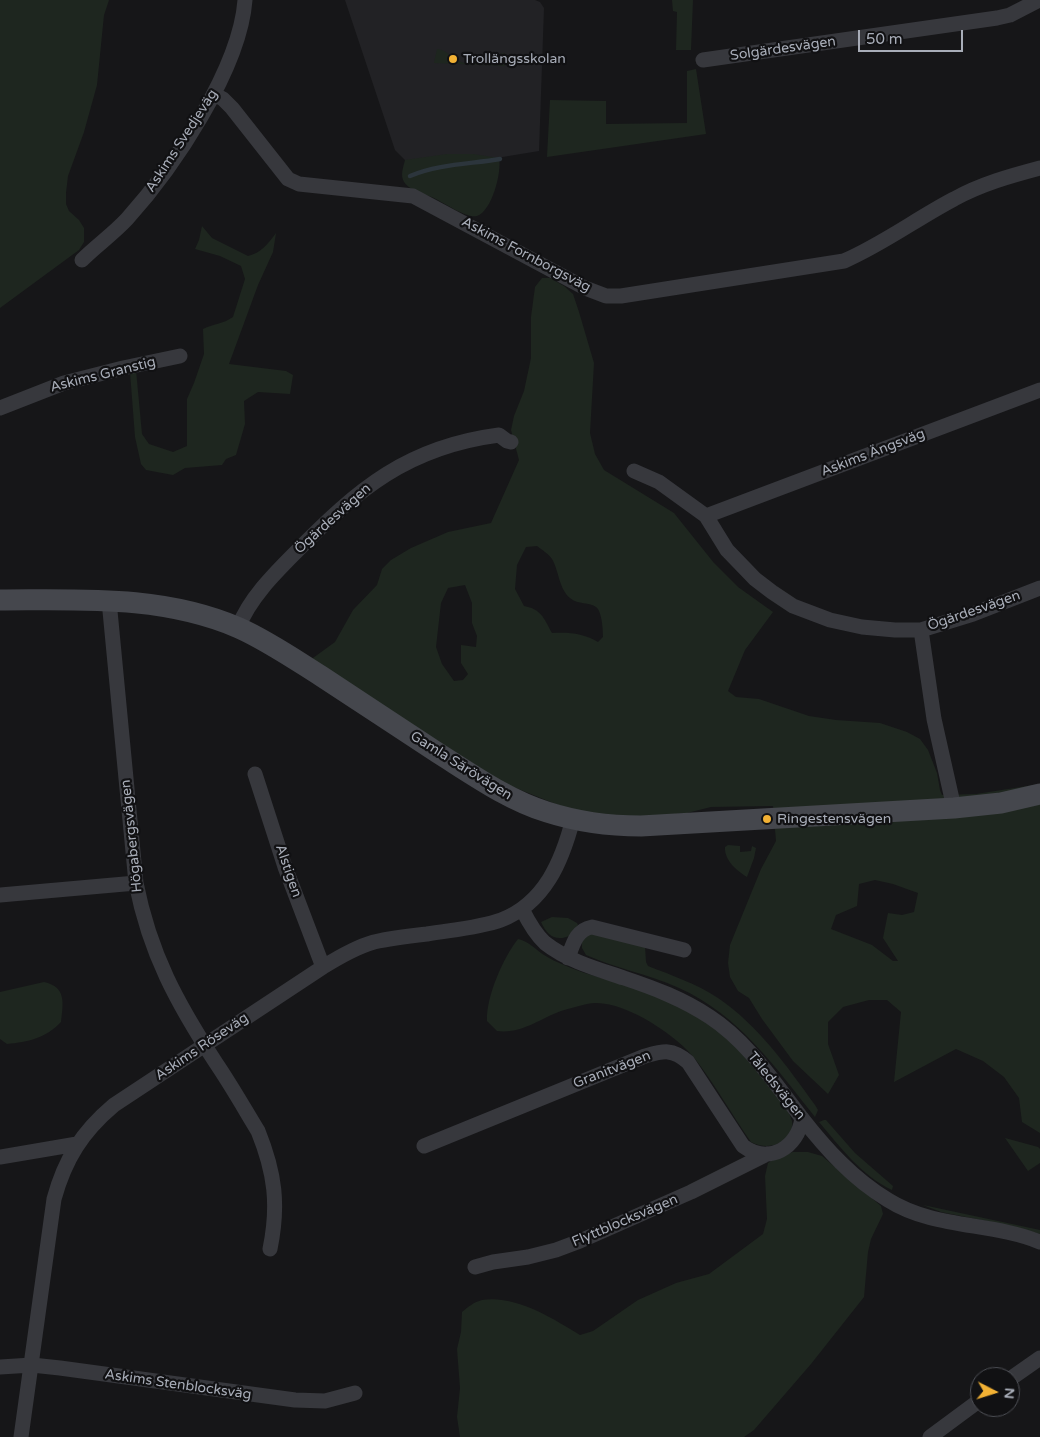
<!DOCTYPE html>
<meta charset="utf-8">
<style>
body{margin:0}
#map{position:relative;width:1040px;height:1437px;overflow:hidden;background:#161618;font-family:"Varela Round",sans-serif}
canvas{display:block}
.north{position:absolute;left:970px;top:1367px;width:50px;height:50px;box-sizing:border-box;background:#111113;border:1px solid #4d4f55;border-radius:50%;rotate:95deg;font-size:14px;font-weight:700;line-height:20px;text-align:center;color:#a8adb8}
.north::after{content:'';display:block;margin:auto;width:18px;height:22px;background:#f2b134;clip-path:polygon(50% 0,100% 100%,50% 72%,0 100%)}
.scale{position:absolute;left:858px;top:30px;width:105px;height:22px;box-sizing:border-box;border:2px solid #a8adb8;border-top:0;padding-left:6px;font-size:15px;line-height:18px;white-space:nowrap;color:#a8adb8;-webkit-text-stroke:4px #111113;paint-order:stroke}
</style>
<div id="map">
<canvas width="1040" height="1437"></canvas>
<div class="north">N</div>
<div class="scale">50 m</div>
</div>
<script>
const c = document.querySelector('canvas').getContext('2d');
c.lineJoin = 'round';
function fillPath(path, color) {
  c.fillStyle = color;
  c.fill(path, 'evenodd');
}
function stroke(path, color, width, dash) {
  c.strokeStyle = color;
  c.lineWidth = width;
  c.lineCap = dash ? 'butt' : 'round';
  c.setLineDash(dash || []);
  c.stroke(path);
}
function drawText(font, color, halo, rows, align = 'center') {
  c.font = font + ' "Varela Round",sans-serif';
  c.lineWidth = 4.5;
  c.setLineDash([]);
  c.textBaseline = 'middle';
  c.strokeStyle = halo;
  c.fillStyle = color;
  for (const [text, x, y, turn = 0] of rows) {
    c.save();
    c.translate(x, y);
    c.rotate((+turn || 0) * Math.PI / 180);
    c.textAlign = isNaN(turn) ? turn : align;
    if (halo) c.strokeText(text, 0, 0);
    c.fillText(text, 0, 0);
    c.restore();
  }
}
const built = new Path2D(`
 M345,0H535L540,2L544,8L539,151L460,164L427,167L405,160L395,150Z`);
const green = new Path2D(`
 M0,0H109L104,15L97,85L84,132L68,176L66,193V204L69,211L79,220L84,228V242L79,250L0,308Z
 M672,0H693L691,50H676L677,12L673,11Z
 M437,49C448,50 454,61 464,63C485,67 491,54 505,53V66L434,63Z
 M696,69L706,134L547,157L550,100L606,101V124L687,123V71Z
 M447,154H473L499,158C502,172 492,211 477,216C468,219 444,203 434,198C428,195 419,194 413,190C410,188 406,185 404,182C400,175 403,168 405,160Z
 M202,226L212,238L248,256C261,253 268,244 276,233L273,252L258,285L229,364L286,371L293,375L290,394L258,392L244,401L245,424L236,455L226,459L222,465L185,468L173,475L146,470L141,464L135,437L130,372L136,370L142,434L149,444L173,452L187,446V399L194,383L204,354L203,329C213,324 223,324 233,317L245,279L241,266L220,256L195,249L199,240Z
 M542,278H550L564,286L573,294L579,312L594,363L590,433L595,454L604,470L674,513L714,563L738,587L773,612L745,650L728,691L736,697L759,699L809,716L836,720L880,723L907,732L920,739L928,750L937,773L940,790L942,795L976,794L1040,784V1133L1022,1122L1019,1098L1004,1077L983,1061L956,1049L894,1082L901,1012L887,1000H869L843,1007L828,1022V1044L839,1075L828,1094L793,1061L762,1019L749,998L738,991L730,977L728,963L730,945L761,869L776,841L773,806L711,807L687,813L630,818L573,811L506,784L313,663V658L335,642L353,610L377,585L382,569L391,560L411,548L448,532L491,523L519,460L511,430L514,416L524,391L531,358V317L535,287ZM537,546C542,550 549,554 552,559C559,571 559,589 570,598C578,605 590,602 596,607C602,611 603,631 603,637L598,642C583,633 569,632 552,633C544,618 541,609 524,606L515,589L517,565L526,547ZM465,585L472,603V623L477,636L476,647L461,645V663L468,674L463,680L454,681L442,664L436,647L441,603L448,588ZM875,880L893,884L918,893L914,912L902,915L888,913L883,938L898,961H893L872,945L831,929L836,915L857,906L859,884Z
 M728,845L740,846V852L751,851L752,846L756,848L754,858L747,877C737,871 724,860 725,847Z
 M552,917L568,918L577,923L578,925L572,935C556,942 548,937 541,922Z
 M590,933L645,946L646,962L648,966C671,975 697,984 718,998C758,1025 787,1066 815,1105L818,1110L815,1117C775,1067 739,1015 679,988C648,974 615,968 586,955L582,948V938Z
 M518,939C528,941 535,949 544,955C550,959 557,962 564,965C581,973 600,977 618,983C655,994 691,1010 721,1033C737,1046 789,1103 792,1121C794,1130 787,1139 780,1143C770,1147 761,1147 751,1142C732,1115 716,1086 696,1060C677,1035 619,996 587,1004C579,1006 570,1008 561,1011C539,1019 522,1034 497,1031L487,1021C486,997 503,958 518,939Z
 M44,982C67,987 63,1004 61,1022C46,1038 28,1042 7,1044L0,1039V992Z
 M824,1120H826L855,1153L893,1186L892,1190C862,1176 840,1147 819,1122Z
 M1005,1138L1038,1147L1040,1149V1163L1028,1171Z
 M793,1152H808L822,1156L881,1206L883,1214L871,1239L868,1252L864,1297L811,1364L754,1430L744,1437H460L457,1417L460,1388L457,1349L461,1332L462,1312C468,1307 474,1302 482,1300C516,1295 552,1318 580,1335L593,1331L638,1300L676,1283L709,1274L763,1234L767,1219L765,1176L768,1163L777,1157Z
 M923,1205L1040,1230V1234L1011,1226L941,1212Z`);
const stream = new Path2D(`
 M410,176C438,164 471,164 500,159`);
const street = new Path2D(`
 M703,60L997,18L1010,15L1039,0
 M214,94L223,99L232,108L288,179L299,184L413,196L585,288L606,296H621L844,261C883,244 916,219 954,199C981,184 1010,176 1040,168
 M82,260C96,246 113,234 127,219C173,168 240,69 245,0
 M0,408L64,383L123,368L180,356
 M634,471L659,482L706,516L727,550L755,579L772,592L793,606L830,620L862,627L895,630H921L973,614L1040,588
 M706,516L1040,390
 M110,600V611L136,883C150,954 177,1003 216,1063C231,1085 244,1108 258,1131C275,1173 279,1205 270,1249
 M238,628C249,599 274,574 296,552C358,489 407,447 499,435L507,441L511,442
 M921,630L934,719L954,808
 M255,774L285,867L323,967
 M0,895L136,883
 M522,909C528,921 535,934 545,943C568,961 597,969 624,978C654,988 683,999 710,1017C748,1042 773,1081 801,1117C826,1149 853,1179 888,1200C934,1229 991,1222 1040,1242
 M568,958C573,944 576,930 592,927L684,950
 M424,1146L645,1056C663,1051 672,1048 688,1062L743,1146C769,1165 798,1148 802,1118
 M0,1157L77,1144
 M475,1267L493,1262L528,1257L556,1250L580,1241L691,1192L767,1154
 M0,1367L32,1365L60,1368L295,1400L325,1401L355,1393
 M1010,1379L1040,1358
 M21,1437L54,1199C65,1159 82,1132 114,1105L323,967C339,957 356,947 374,942C391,938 409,936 427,934C450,930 479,928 501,920C545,903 562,861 573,819
 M930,1437L980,1400`);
const secondary = new Path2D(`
 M0,600C81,600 163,595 239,628C268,641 294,659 321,676C360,702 399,727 438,753C473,775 508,800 547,812C578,822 608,826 641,826L954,808L1001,803L1040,794`);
const markers = [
 [453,59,5,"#f2b134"],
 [767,819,5,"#f2b134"]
];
const streetNames = [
 ["Solgärdesvägen",783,49,-8],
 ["Askims Svedjeväg",182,141,-57],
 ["Askims Fornborgsväg",526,255,28],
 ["Askims Granstig",103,375,-14],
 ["Askims Ängsväg",873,453,-21],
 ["Ögärdesvägen",333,519,-42],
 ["Ögärdesvägen",974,611,-19],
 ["Gamla Särövägen",461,766,32],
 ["Högabergsvägen",132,836,-96],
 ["Alstigen",288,871,71],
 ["Askims Röseväg",202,1047,-34],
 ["Granitvägen",612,1070,-21],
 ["Tåledsvägen",776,1086,51],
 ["Flyttblocksvägen",625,1221,-23],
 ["Askims Stenblocksväg",178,1385,8]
];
const poiNames = [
 ["Trollängsskolan",463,59],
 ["Ringestensvägen",777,819]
];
fillPath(built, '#222225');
fillPath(green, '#1e261f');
stroke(stream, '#2c353c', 4.5);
stroke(street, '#37383d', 15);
stroke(secondary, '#45474d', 21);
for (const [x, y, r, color] of markers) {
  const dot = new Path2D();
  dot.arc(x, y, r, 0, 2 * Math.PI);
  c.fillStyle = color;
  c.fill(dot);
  stroke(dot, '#111113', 2);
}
drawText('14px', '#a8adb8', '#111113', streetNames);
drawText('14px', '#a8adb8', '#111113', poiNames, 'left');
</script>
